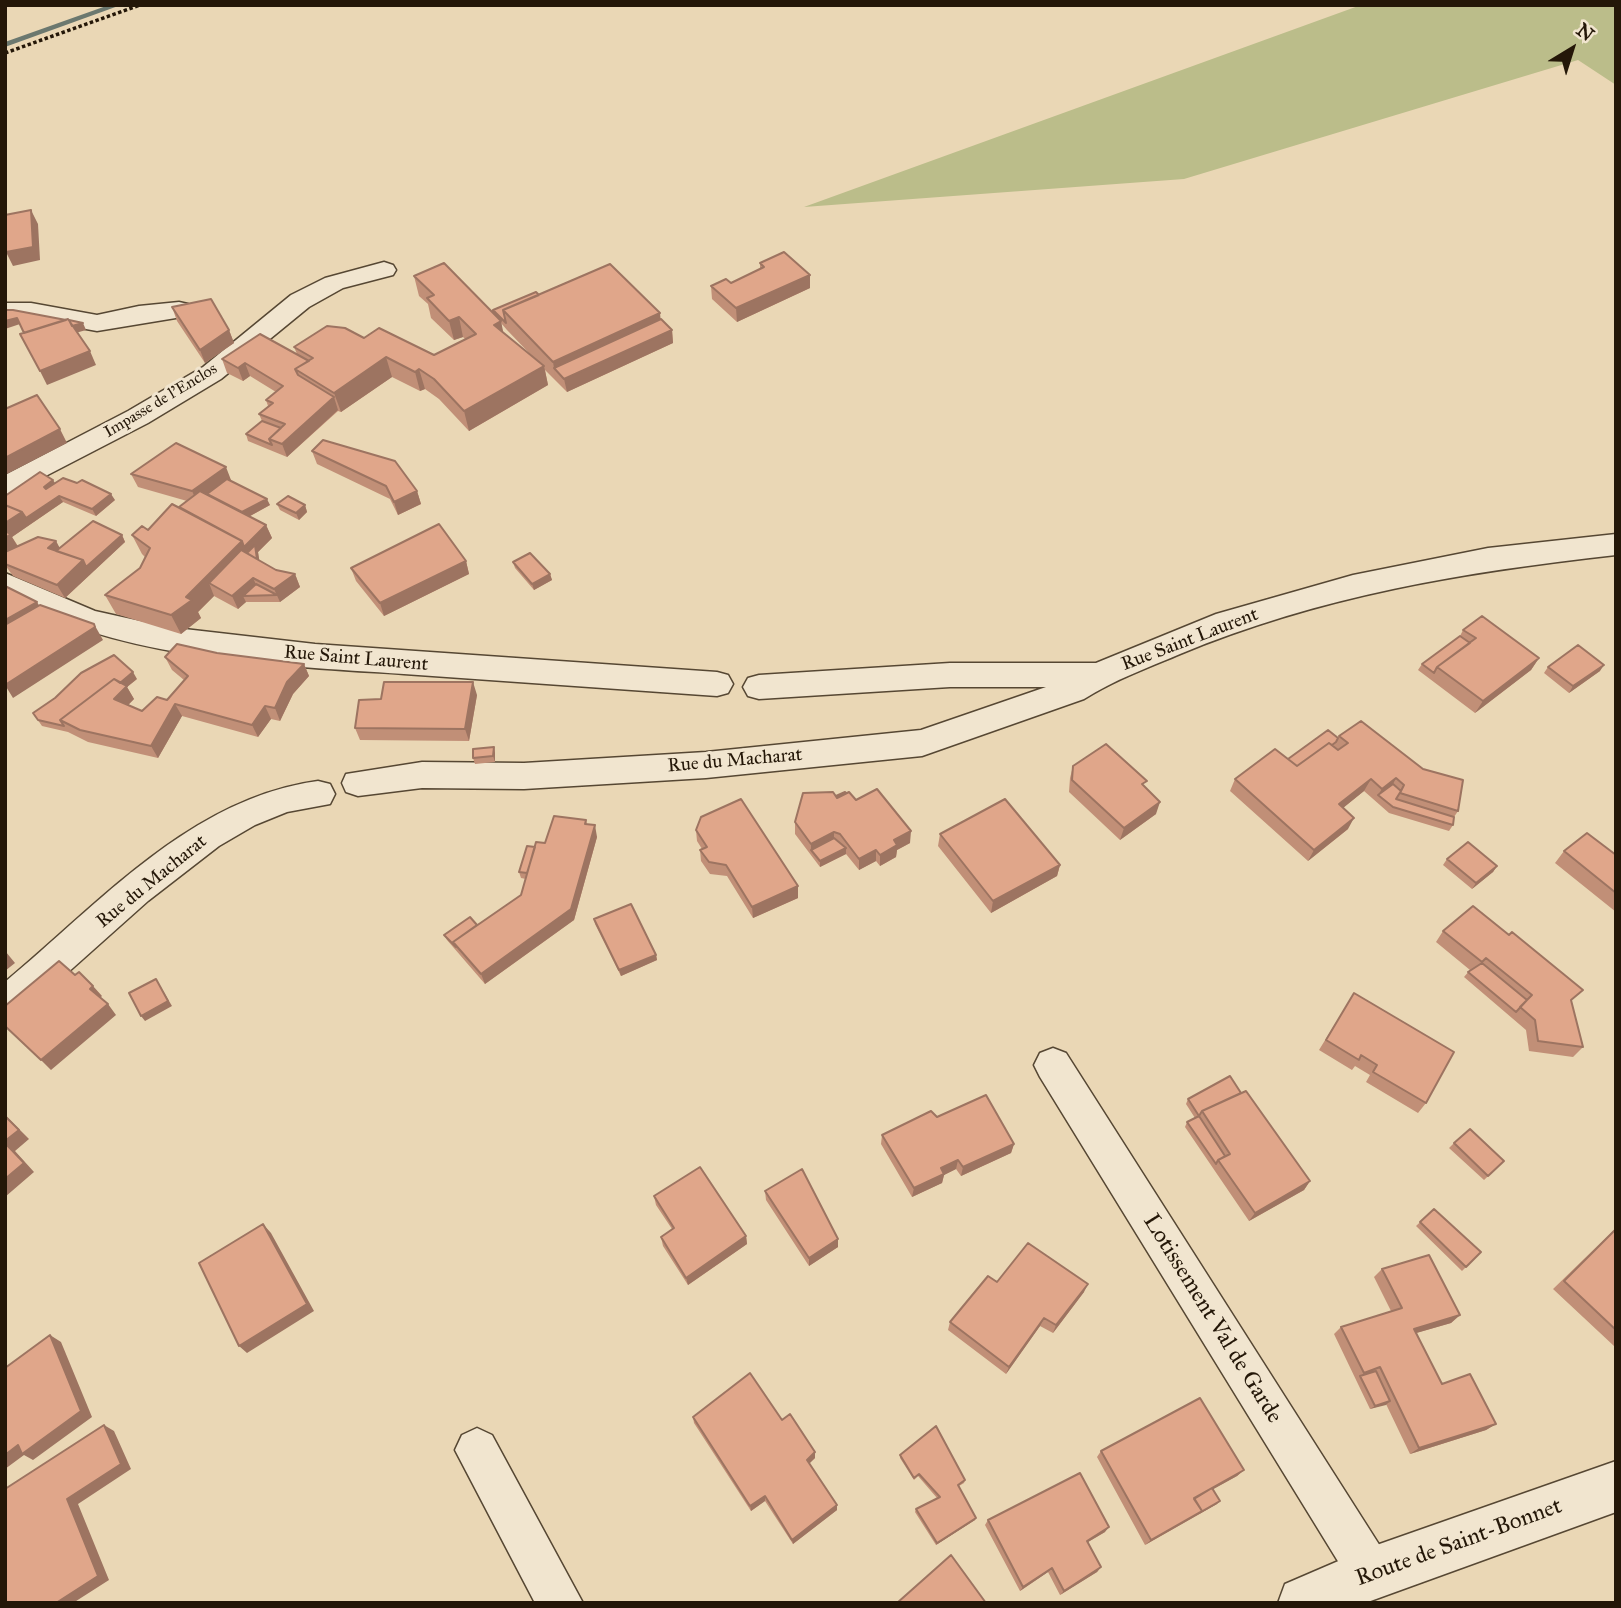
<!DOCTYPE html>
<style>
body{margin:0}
#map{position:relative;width:1621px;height:1608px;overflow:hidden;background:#ead7b5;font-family:"IM FELL Great Primer",serif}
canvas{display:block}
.frame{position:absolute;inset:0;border:7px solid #241708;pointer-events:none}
.north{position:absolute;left:1537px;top:14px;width:70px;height:70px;-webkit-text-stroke:5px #f1e5cf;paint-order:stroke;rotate:38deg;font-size:19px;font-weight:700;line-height:28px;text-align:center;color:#241708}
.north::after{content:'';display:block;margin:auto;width:24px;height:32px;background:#241708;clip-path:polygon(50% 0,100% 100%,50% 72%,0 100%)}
</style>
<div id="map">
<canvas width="1621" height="1608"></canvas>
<div class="frame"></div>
<div class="north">N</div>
</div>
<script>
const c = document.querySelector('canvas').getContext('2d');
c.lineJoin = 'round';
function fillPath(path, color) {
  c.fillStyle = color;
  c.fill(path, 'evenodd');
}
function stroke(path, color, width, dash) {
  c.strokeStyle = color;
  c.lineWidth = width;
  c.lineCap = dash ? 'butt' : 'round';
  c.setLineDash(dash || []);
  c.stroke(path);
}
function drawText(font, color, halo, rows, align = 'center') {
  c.font = font + ' "IM FELL Great Primer",serif';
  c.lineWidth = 6;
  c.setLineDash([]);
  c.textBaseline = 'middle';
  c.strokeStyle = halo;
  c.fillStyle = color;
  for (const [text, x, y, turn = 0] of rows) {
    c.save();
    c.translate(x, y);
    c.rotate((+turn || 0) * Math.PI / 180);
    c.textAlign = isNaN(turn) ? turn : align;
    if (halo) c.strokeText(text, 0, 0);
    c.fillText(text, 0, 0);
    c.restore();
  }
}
const green = new Path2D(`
 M1361,5H1616V85L1578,60L1184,179L804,207Z`);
const stream = new Path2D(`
 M109,5H121L5,47V42Z`);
const path = new Path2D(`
 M5,53L140,5`);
const minor = new Path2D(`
 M384,262L393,265L396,270L393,275L343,288L309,307L221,379L148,423L5,497V475L128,411L203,367L291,295L325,278Z
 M179,302L188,304L192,310L188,316L97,331L31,319H5V303H31L97,315L139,306Z
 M1616,534V555C1464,572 1322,595 1180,654C1147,668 1114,680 1084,699L922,756L706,778L524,789L422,788L358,796L346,792L342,783L346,774L422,762L524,763L706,752L921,730L1046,687H950L759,699L748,696L743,687L748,678L759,675L950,663H1096L1216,614L1353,575L1488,548Z
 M5,573L95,611L167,627L315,644L717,672L728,675L733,684L728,693L717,696C613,689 508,681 404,674C270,665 126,660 5,597Z
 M318,781L330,784L335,794L330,804L287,812L255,825L219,846L148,901L18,1017L5,1021V982C99,904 191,798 318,781Z
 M1053,1048L1066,1053L1387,1557L1394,1573L1387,1589L1371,1596L1355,1589L1040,1077L1034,1065L1040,1053Z
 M477,1428L492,1435L583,1603H535L455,1450L462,1435Z`);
const tertiary = new Path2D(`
 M1616,1461V1512L1365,1603H1278L1285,1584L1371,1547Z`);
const wall = new Path2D(`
 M760,263L810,288L737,322L712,299L711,286L731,283L760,269Z
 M414,276L494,315L493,310L539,295L661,319L672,330L673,343L567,392L545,370L548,385L469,431L439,399L425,389L420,391L392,377L341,412L338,411L287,457L248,441L246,434L262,421L259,414L268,406L266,400L276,392L250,376L243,381L227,373L222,359L297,354L294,347L364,338L434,355L465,339L463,337L454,340L431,318L428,304L419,296ZM501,323L507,330L532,356L503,333Z
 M172,307L229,330L234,343L205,363L177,321Z
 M312,451L417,491L421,504L398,515L390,499L317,464Z
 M131,474L231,480V481L270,505L250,516L266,525L272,538L258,552L259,560L276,570L295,574L300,587L280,602H246L238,609L214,596L198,612L201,618L181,634L116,614L105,595L140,568L145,557L142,554L132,535L148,530L187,501L138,487Z
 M55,483L115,500L96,516L63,502L12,537L18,546L56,541L59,548L122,535L125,542L65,598L13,576L5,565V496Z
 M277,504L305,505L307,512L299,520L280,510Z
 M466,561L469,574L384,616L356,581L351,568Z
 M513,562L550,574L552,580L534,590L515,568Z
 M1463,630L1539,658L1531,670L1475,713L1418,670L1422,664L1460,636Z
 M217,653L304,664L309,676L293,694L280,721L271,719L258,737L182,716L158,758L88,742L68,732L42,726L33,713L137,679L127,687L134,699L128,705L142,711L167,700L184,680L172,670L165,657Z
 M1548,667L1600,671L1569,693L1544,673Z
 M477,695L469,741L360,740L355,728L381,699Z
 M1339,736L1458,811L1454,817L1453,825L1449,831L1389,813L1364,791L1343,808L1348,829L1308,861L1230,791L1235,779L1288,759L1338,738Z
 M494,747L495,753V762L475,764L473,758Z
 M1073,766L1145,787L1156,814L1120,840L1069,792L1070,778Z
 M836,796L856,800L910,843L897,850L896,857L880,866L876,861L859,870L846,854L820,867L795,834V822Z
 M586,820L587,824L597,837L574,920L485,984L447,940L444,935L477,925L521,895L526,879L521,878L519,872L535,847L545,843Z
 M696,830L798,898L753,918L727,876L710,874L701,861L700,850L702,849L697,841Z
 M940,834L1060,865L1057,876L991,913L938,846Z
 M1564,851L1616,855V912L1555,863Z
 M1447,859L1497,866L1493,872L1472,889L1443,865Z
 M594,919L656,955L657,960L621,976L595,924Z
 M1443,931L1571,1002L1583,1047L1573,1057L1529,1051L1526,1030L1464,977L1470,970L1436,942Z
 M1354,993L1426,1103L1418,1113L1366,1082L1370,1075L1355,1066L1352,1070L1319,1050Z
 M1241,1093L1310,1181L1304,1190L1249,1221L1185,1127L1187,1122L1195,1118L1186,1104L1188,1099Z
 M937,1117L1014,1144L1011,1153L961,1176L956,1169L944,1175L942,1183L912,1197L881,1144L882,1135Z
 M1454,1143L1504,1161L1484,1180L1449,1148Z
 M765,1191L838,1247L809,1266L766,1200Z
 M654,1196L746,1236L747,1244L688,1285L663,1246L661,1237L672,1229L656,1205Z
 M1434,1209L1481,1252L1462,1271L1416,1226Z
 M1616,1228V1345L1614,1346L1553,1289Z
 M1382,1269L1460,1315L1451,1323L1416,1333L1442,1384L1496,1424L1486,1430L1410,1454L1386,1404L1370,1409L1334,1334L1341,1327L1391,1311L1374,1277Z
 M997,1282L1084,1292L1053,1333L1040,1326L1006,1374L948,1330L950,1322Z
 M693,1417L782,1420L815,1458L809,1463L837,1505V1510L793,1544L765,1501L751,1511L694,1423Z
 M1101,1451L1244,1470L1237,1476L1213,1489L1217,1504L1145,1545L1097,1457Z
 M900,1455L965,1480L964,1483L959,1486L975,1520L936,1545L915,1512L916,1509L937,1498L918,1476L914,1480L900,1458Z
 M988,1520L1105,1532L1088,1542L1101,1567L1097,1572L1060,1595L1048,1572L1020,1591L985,1525Z`);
const shadedWall = new Path2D(`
 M31,210L38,224L40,260L13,266L7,254H5V240Z
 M810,275V288L737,322L736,308Z
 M660,313L662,333L554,368L556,381L553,362Z
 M459,317L463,337L454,340L449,321Z
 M17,318L20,324L5,329V321Z
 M501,321L505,341L494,325Z
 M83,323L86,330L31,346L27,340Z
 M229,330L234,343L205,363L200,350Z
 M672,330L673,343L567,392L564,379Z
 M90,351L96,365L47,385L40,371Z
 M386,357L392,377L341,412L334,393Z
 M245,363L250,376L243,381L238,368Z
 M544,366L548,385L469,431L464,411Z
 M419,369L425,389L420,391L415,372Z
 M334,397L338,410L287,457L282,444Z
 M60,429L67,443L5,475V458Z
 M226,467L231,480L198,504L192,491Z
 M53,480L57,486L48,493L44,487Z
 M417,491L421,504L398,515L394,502Z
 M111,494L115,500L96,516L92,509Z
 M59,496L63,502L12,537L18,547L5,557V523L22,512Z
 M267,499L270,505L241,521L238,514Z
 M305,505L307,512L299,520L296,513Z
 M266,525L272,538L258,552L261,571L209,583L214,596L198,612L201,618L181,634L171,615L186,597L242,541Z
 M122,535L125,542L65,598L57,585L83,560Z
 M56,541L63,554L48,548Z
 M466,561L469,574L384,616L380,603Z
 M295,574L300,587L280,602L274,589Z
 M550,574L552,580L534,590L532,584Z
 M253,578L259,591L243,596L246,602L238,609L232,596Z
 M37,602L45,615L5,637V620Z
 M94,624L103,640L13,698L5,685Z
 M1539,658L1531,670L1475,713L1483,701Z
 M304,664L309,676L293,694L280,721L275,708L287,682Z
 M1604,665L1600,671L1569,693L1573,686Z
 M133,672L137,679L127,687L134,699L122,711L67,723Z
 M473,682L477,695L469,741L465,729Z
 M175,704L182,716L158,758L151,746Z
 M265,706L271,719L258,737L252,725Z
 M494,747L495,753V762L493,756Z
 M1396,778L1390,790L1378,795L1382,789Z
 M1371,779L1364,791L1333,816L1339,804Z
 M1160,802L1156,814L1120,840L1124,828Z
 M1354,818L1348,829L1308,861L1314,850Z
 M595,825L597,837L574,920L485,984L481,974Z
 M911,831L910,843L897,850L896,857L880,866V855L894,840Z
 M834,832V844L811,850V844Z
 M846,848V854L820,867V861Z
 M876,850V861L859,870V859Z
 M1060,865L1057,876L991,913L993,901Z
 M1497,866L1493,872L1472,889L1476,883Z
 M798,886V898L753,918L752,907Z
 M6,952L15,963L5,971Z
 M656,955L657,960L621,976L619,970Z
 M156,979L172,1006L145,1021L141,1016Z
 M93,986L102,996L99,999L90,989Z
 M108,1004L116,1015L51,1070L41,1060Z
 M5,1115L29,1139L15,1151L34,1172L5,1197Z
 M1014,1144L1011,1153L961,1176L963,1167Z
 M958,1160L956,1169L944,1175L942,1183L912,1197L914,1188L941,1168Z
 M1310,1181L1304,1190L1249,1221L1255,1213Z
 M263,1224L271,1233L314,1311L247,1353L239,1346Z
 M746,1236L747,1244L688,1285L686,1278Z
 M838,1239V1247L809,1266V1258Z
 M1088,1284L1084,1292L1053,1333L1056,1325Z
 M1460,1315L1451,1323L1406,1336L1414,1329Z
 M1044,1318L1040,1326L1006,1374L1009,1367Z
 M50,1335L61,1342L92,1417L33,1460L24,1455L5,1469V1455Z
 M1390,1401L1386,1405L1370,1409L1375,1406Z
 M1496,1424L1486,1430L1410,1454L1419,1448Z
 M104,1425L114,1431L131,1469L78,1504L109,1580L73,1603H56L67,1499Z
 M815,1452V1458L807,1466V1460Z
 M1244,1470L1237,1476L1192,1501L1191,1500Z
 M765,1496V1501L751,1511L750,1506Z
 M1220,1501L1217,1504L1145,1545L1151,1540Z
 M837,1505V1510L793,1544L792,1540Z
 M976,1518L975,1520L936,1545L937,1543Z
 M1109,1527L1105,1532L1083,1545L1087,1541Z
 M1101,1567L1097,1572L1060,1595L1064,1591Z
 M1052,1568L1048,1572L1020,1591L1023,1587Z`);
const building = new Path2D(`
 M31,210L33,247L6,252L5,215Z
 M784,252L810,275L736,308L711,286L726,279L731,283L764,267L760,263Z
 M444,263L501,321L494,325L544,366L464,411L434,379L419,369L415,372L386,357L334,393L295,369L313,358L294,347L327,326L345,328L364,338L379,328L434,355L476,334L459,317L449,321L427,298L434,295L414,276Z
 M610,264L660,313L553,362L503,310Z
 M536,292L539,295L503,310L506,323L493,310Z
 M211,299L229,330L200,350L172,307Z
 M5,310H13L66,320L24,333L17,318L5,321Z
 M68,319L90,351L40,371L20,334Z
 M661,319L672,330L564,379L554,368Z
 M69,320L83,323L72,326Z
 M260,334L309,361L295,369L298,375L334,397L282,444L269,439L285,424L259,414L273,403L266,400L283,386L245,363L238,368L222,359Z
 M37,395L60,429L5,458V409Z
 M262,421L281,428L269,439L272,445L246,434Z
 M323,440L395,461L417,491L394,502L386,486L312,451Z
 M176,443L226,467L192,491L131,474Z
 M40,472L53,480L44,487L46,489L63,478L77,483L82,480L111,494L92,509L59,496L26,518L22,512L5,505V496Z
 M227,479L267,499L242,512L207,494Z
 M200,491L266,525L244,547L242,541L179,507Z
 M288,496L305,505L296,513L277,504Z
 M172,504L242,541L186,597L192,600L171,615L105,595L140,568L150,548L132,535L142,526L148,530Z
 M5,505L22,512L5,523Z
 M93,521L122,535L86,567L83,560L56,551Z
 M439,524L466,561L380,603L351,568Z
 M5,531L11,534L5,538Z
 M38,537L56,541L48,548L83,560L57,585L5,564V552Z
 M255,545L257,559L247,553Z
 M241,550L276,570L295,574L274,589L253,578L232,596L209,583Z
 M530,553L550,574L532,584L513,562Z
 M256,584L277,595L243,596Z
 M5,586L37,602L5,620Z
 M40,605L94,624L95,627L5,685V625Z
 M1482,616L1539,658L1483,701L1437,667L1476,638L1463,630Z
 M1460,636L1470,643L1437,667L1434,673L1422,664Z
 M177,644L217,653L304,664L287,682L275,708L265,706L252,725L175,704L151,746L80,730L60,720L114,679L127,686L114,699L142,711L157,697L167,700L188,676L165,657Z
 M1578,645L1604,665L1573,686L1548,667Z
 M114,655L133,672L120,683L114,679L60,720L64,726L38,720L33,713L55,698L81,673Z
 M384,682H473L465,729L355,728L359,700L381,699Z
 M1361,721L1423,769L1463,780L1458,811L1400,793L1404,785L1396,778L1382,789L1371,779L1339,804L1354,818L1314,850L1235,779L1275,749L1297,766L1329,743L1338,750L1348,743L1339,736Z
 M1328,730L1338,738L1336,742L1332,745L1329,743L1297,766L1288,759Z
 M1106,744L1147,781L1142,784L1160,802L1124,828L1072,780L1073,766Z
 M494,747L493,756L473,758V749Z
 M1393,784L1401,791L1396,799L1454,817L1453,825L1393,807L1378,795Z
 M877,789L911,831L894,840L897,845L880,855L876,850L859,859L840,834L834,832L811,844L795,822L803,793L833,792L837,798L849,792L856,800Z
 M845,792L846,793L837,798L836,796Z
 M741,799L798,886L752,907L726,865L709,862L700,850L707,847L696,830L701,817Z
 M1005,799L1060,865L993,901L940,834Z
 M554,816L586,820L585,824L595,825L571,909L481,974L453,942L521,895L536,842L545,843Z
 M1587,833L1616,855V893L1564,851Z
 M834,838L846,848L820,861L811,850Z
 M1468,842L1497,866L1476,883L1447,859Z
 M527,846L535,847L527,873L519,872Z
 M631,904L656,955L619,970L594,919Z
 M1473,906L1509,935L1512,932L1583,990L1571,1000L1583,1047L1538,1041L1535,1020L1520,1007L1532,995L1486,958L1482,962L1443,931Z
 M470,917L477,925L453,942L456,947L444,935Z
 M59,961L75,975L79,972L93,986L90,989L108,1004L41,1060L5,1026V1006Z
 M1482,963L1527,1000L1516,1012L1468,972Z
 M156,979L168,1001L141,1016L129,993Z
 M1354,993L1454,1052L1426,1103L1373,1072L1377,1065L1361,1055L1359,1060L1326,1040Z
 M1230,1076L1241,1093L1202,1111L1199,1116L1188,1099Z
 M1246,1091L1310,1181L1255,1213L1218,1160L1230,1154L1202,1111Z
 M986,1095L1014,1144L963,1167L958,1160L941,1168L944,1174L914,1188L882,1135L931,1111L937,1117Z
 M5,1116L19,1130L5,1141Z
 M1199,1116L1225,1156L1218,1160L1216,1164L1187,1122Z
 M1470,1129L1504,1161L1488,1176L1454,1143Z
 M5,1143L24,1163L5,1179Z
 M700,1167L746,1236L686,1278L661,1237L674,1228L654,1196Z
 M802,1169L838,1239L809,1258L765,1191Z
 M1434,1209L1481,1252L1466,1267L1420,1222Z
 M263,1224L307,1304L239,1346L199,1263Z
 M1616,1229V1330L1564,1281Z
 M1028,1243L1088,1284L1056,1325L1044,1318L1009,1367L950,1322L988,1276L997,1282Z
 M1429,1255L1460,1315L1414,1329L1442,1384L1470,1374L1496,1424L1419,1448L1380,1367L1364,1373L1341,1327L1402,1308L1382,1269Z
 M50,1335L81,1411L22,1454L18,1445L5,1455V1368Z
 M1376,1371L1390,1401L1375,1406L1360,1376Z
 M750,1373L782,1420L790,1414L815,1452L807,1460L837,1505L792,1540L765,1496L750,1506L693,1417Z
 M1200,1398L1244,1470L1194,1498L1202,1511L1151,1540L1101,1451Z
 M104,1425L121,1464L67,1499L98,1576L56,1603H5V1489Z
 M936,1426L965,1480L958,1485L976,1518L937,1543L916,1509L940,1497L919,1474L914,1478L900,1455Z
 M1080,1473L1109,1527L1087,1541L1101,1567L1064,1591L1052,1568L1023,1587L988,1520Z
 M1212,1488L1220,1501L1199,1513L1202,1511L1194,1499Z
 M951,1555L986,1603H897Z`);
const farStreetnames = [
 ["Impasse de l'Enclos",161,401,-31]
];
const streetNames = [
 ["Rue Saint Laurent",1190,640,-21],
 ["Rue Saint Laurent",356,659,5],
 ["Rue du Macharat",735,761,-5],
 ["Rue du Macharat",152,882,-39]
];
const nearStreetnames = [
 ["Lotissement Val de Garde",1212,1319,58],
 ["Route de Saint-Bonnet",1459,1543,-20]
];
fillPath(green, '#bbbd8a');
fillPath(stream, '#6b786f');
stroke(minor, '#564733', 3);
stroke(tertiary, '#564733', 3);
stroke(path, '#241708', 3.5, [3.5, 2.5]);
fillPath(minor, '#f1e5cf');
fillPath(tertiary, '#f1e5cf');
fillPath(wall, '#c18f77');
fillPath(shadedWall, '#9d7461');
fillPath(building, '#e0a68a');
stroke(building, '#9d7461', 2);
drawText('16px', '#241708', '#f1e5cf', farStreetnames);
drawText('19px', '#241708', '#f1e5cf', streetNames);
drawText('23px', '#241708', '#f1e5cf', nearStreetnames);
</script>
